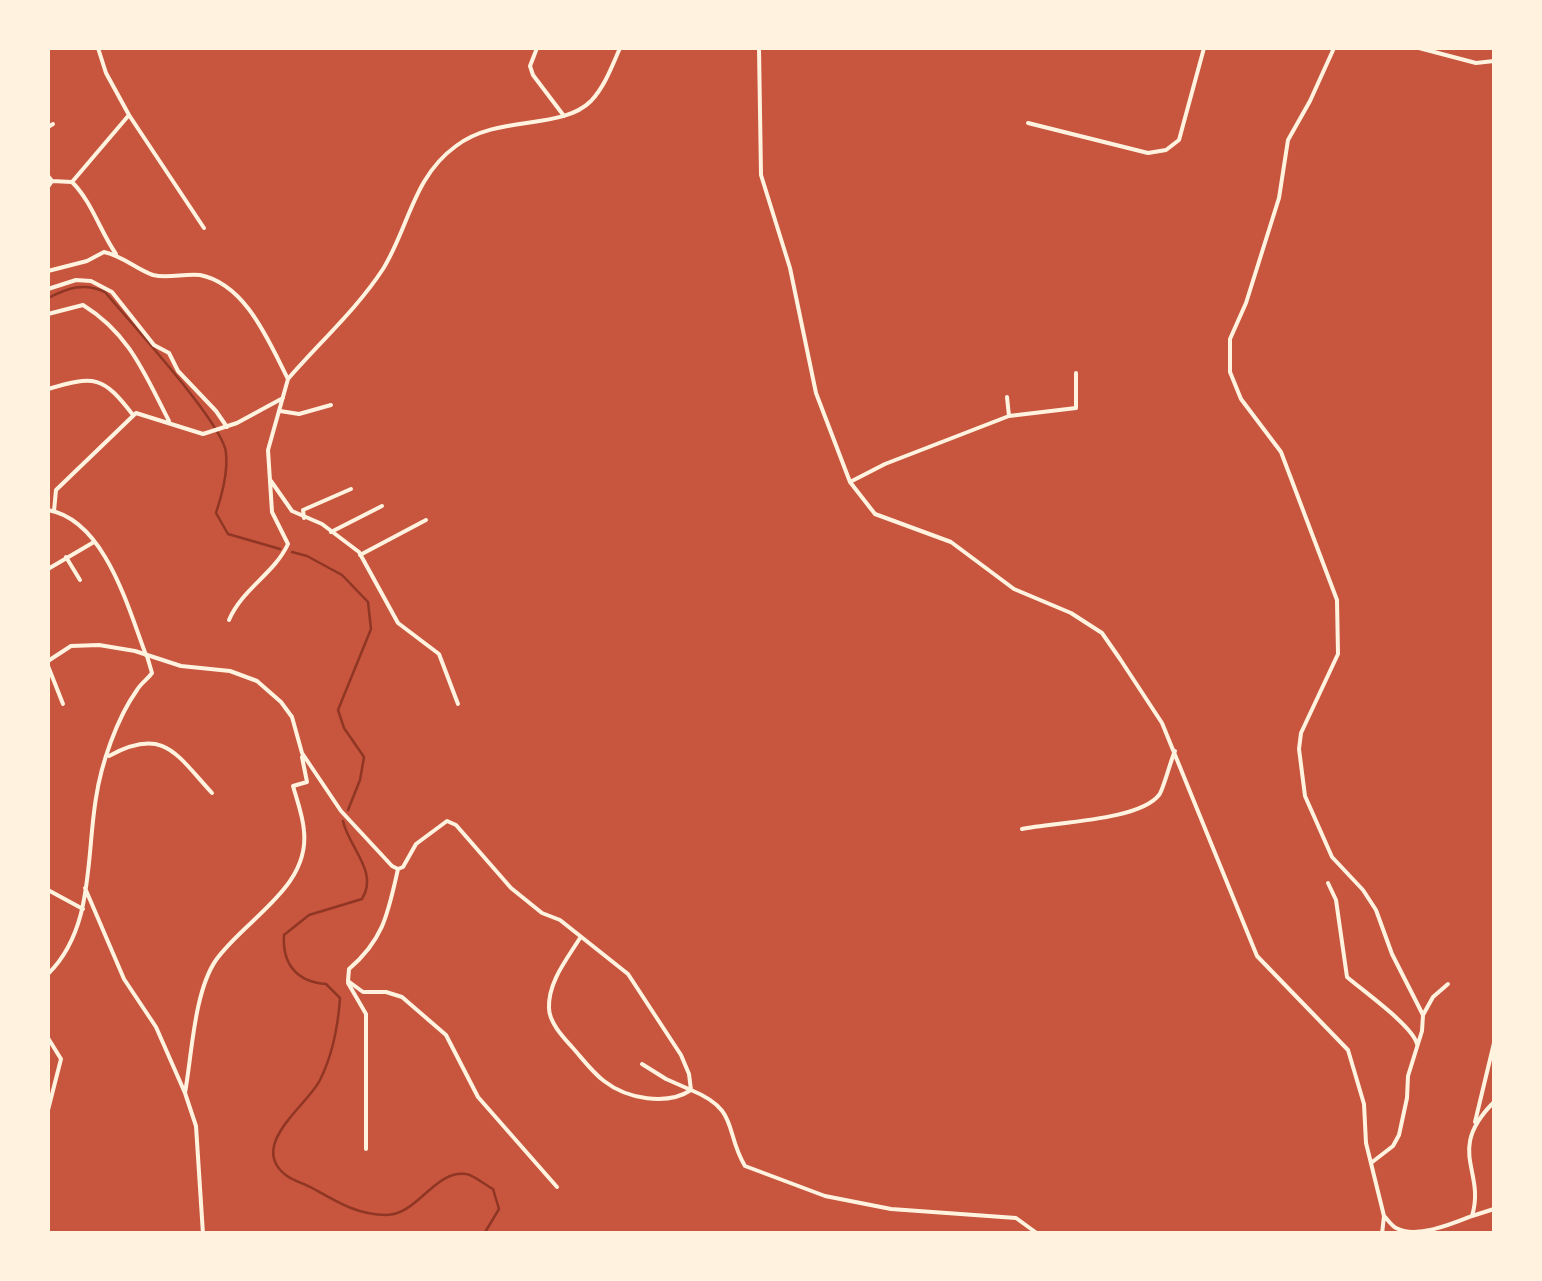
<!DOCTYPE html>
<style>
body{margin:0}
#map{position:relative;width:1542px;height:1281px;overflow:hidden;background:#c8553d;font-family:"Titillium Web",sans-serif}
canvas{display:block}
.frame{position:absolute;inset:0;border:50px solid #fff3e0;pointer-events:none}
</style>
<div id="map">
<canvas width="1542" height="1281"></canvas>
<div class="frame"></div>
</div>
<script>
const c = document.querySelector('canvas').getContext('2d');
c.lineJoin = 'round';
function stroke(path, color, width, dash) {
  c.strokeStyle = color;
  c.lineWidth = width;
  c.lineCap = dash ? 'butt' : 'round';
  c.setLineDash(dash || []);
  c.stroke(path);
}
const stream = new Path2D(`
 M48,298C68,288 84,282 105,292C128,320 224,424 226,453C228,473 222,494 216,513L228,534L280,549
 M292,552L307,556L342,575L368,602L371,629L338,710L344,728L364,757L360,780L348,810
 M343,821C349,848 379,872 362,899L309,915L284,935C282,964 297,982 326,984L340,998C338,1027 333,1054 320,1080C308,1105 246,1146 287,1176C294,1181 306,1184 314,1189C337,1202 358,1215 386,1215C418,1215 434,1170 466,1174C474,1175 485,1185 493,1189L499,1209L484,1234`);
const minor = new Path2D(`
 M98,48L106,73L129,115
 M537,48L530,66L533,75L564,116
 M759,48L761,175L790,268L816,393L850,482L875,514L951,542L1014,589L1071,613L1102,633L1120,659L1162,723L1257,956L1348,1050L1364,1104L1366,1143L1384,1216L1382,1234
 M1334,48L1310,101L1288,140L1279,198L1246,303L1230,339V372L1241,399L1281,452L1337,600L1338,654L1301,733L1299,749L1305,796L1332,857L1363,890L1376,910L1392,954L1423,1015L1422,1031L1408,1076L1407,1098L1399,1135L1393,1146L1371,1163
 M1419,48L1476,63L1494,61
 M1028,123L1148,153L1166,150L1179,140L1204,48
 M48,127L53,124
 M48,176L52,181L48,187
 M52,181L72,182C92,202 100,231 116,254
 M72,182L129,115L204,228
 M48,271L87,261L104,252C123,256 136,269 153,275C168,279 185,273 200,275C246,284 269,342 288,379L268,450L272,512L288,544C274,574 242,589 229,620
 M48,289L76,280L91,281L112,292L154,345L169,353L178,371L216,411L227,427
 M48,314L83,305C130,334 145,375 169,421
 M288,379C319,343 357,309 383,269C409,227 413,177 456,146C498,114 561,131 591,101C605,86 612,66 620,48
 M48,389C95,375 103,376 133,415
 M1007,397L1009,416
 M280,411L299,414L331,405
 M271,481L292,511L322,524L359,552L398,623L439,654L458,704
 M850,482L885,464L1009,416L1076,408V373
 M54,511L56,490L136,413L203,434L237,423L283,398
 M304,518L303,510L351,489
 M331,532L382,506
 M360,555L426,520
 M66,557L80,580
 M48,569L94,542
 M48,661L71,646L99,645L135,651L181,666L230,671L257,681L281,702L292,717L302,753L341,811L392,866L398,869L403,867L416,844L447,821L456,825L511,888L542,913L560,920L628,974L681,1055L689,1074L691,1090L666,1079L642,1064
 M48,666L63,704
 M109,756C164,726 176,754 212,793
 M1022,829C1053,822 1139,821 1159,795C1163,791 1171,759 1175,751
 M398,869C388,913 384,939 349,969L348,981L363,992H386L402,997L446,1035L478,1097L557,1187
 M1328,883L1336,900L1347,977C1363,991 1413,1026 1417,1044
 M85,888L124,979L156,1027L185,1093L196,1126L203,1234
 M48,890L83,909
 M580,938C567,959 548,982 549,1008C549,1022 563,1037 572,1047C582,1058 592,1072 604,1081C627,1099 667,1106 691,1090C740,1110 724,1131 745,1166L825,1196L891,1209L1016,1218L1038,1234
 M48,974C94,929 86,858 96,798C101,764 117,718 137,690C141,683 147,680 152,673L147,656
 M348,983L366,1014V1149
 M1423,1015L1433,997L1448,984
 M48,1038L61,1059L48,1110
 M185,1093C192,1054 194,992 216,960C245,919 310,888 304,831C303,816 297,800 293,786L307,782L302,757
 M1475,1122L1494,1043
 M1384,1216C1388,1220 1391,1225 1396,1228C1416,1239 1452,1224 1472,1216C1486,1170 1445,1151 1494,1102
 M1472,1216L1494,1209`);
const tertiary = new Path2D(`
 M48,510C105,520 128,608 146,655`);
stroke(stream, '#8f3625', 2.5);
stroke(minor, '#fff3e0', 4);
stroke(tertiary, '#fff3e0', 4);
</script>
